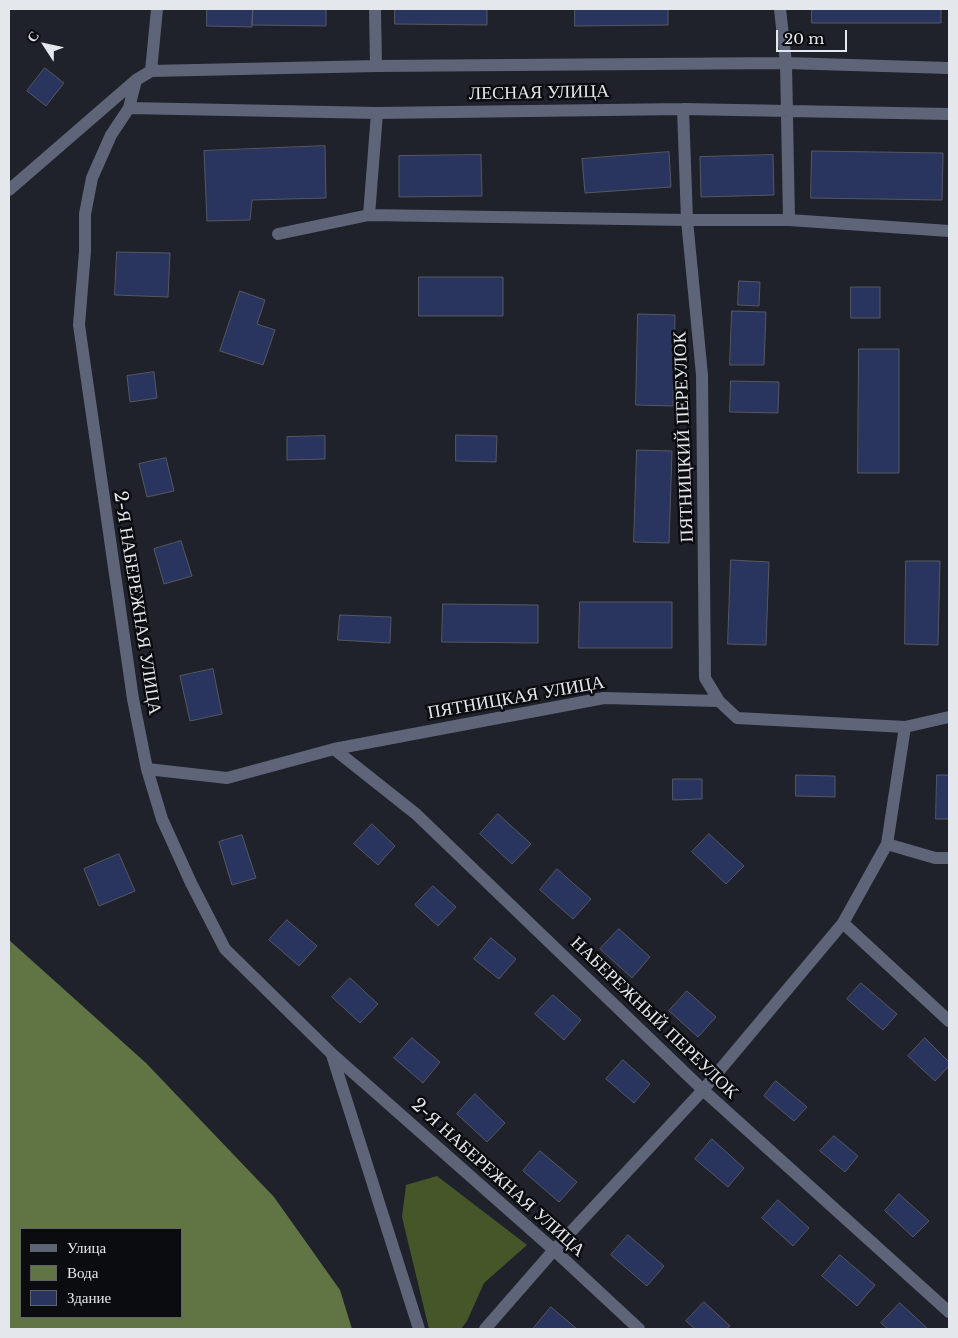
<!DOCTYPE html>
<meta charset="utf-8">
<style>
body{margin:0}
#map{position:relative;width:958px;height:1338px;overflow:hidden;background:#1f222a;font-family:"Libre Baskerville",serif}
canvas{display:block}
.frame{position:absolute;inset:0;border:10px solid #e4e7ec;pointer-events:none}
.legend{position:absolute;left:20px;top:1228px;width:162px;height:90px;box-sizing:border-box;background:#0a0c0f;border:1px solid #616467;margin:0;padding:6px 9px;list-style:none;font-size:15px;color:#e4e7ec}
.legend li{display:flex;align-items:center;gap:10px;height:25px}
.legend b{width:25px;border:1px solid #616467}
.north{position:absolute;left:20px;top:20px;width:50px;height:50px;-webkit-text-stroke:4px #0a0c0f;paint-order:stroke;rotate:305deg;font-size:14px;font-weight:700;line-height:20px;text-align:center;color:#e4e7ec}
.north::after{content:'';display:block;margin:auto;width:18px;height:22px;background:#e4e7ec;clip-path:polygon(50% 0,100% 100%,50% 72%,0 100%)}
.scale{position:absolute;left:776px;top:30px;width:71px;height:22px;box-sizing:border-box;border:2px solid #e4e7ec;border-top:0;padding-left:6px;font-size:15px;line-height:18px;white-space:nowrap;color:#e4e7ec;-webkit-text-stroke:4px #0a0c0f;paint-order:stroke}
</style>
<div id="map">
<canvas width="958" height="1338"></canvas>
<div class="frame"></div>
<ul class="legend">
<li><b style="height:6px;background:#5e6579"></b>Улица</li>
<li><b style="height:14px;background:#617444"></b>Вода</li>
<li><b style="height:14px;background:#29355e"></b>Здание</li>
</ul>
<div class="north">С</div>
<div class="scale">20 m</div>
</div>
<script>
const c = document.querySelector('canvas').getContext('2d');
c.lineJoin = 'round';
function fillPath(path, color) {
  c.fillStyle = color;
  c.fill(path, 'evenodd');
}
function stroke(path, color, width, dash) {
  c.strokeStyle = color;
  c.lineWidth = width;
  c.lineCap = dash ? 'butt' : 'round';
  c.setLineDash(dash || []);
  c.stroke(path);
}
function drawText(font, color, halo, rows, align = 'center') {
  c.font = font + ' "Libre Baskerville",serif';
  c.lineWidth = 5;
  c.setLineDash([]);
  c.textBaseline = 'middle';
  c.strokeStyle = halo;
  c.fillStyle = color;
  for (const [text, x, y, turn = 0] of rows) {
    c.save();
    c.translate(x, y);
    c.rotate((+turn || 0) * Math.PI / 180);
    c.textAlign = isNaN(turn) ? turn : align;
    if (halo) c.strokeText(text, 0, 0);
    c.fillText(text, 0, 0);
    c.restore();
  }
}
const forest = new Path2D(`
 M437,1176L527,1245L484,1283L467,1321L461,1329H429L402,1217L406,1185Z`);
const water = new Path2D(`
 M9,940L146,1063L274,1197L340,1290L352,1329H9ZM21,1229H181V1317H21Z`);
const building = new Path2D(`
 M207,9H253L252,27L207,26Z
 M253,9H326V26L252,25Z
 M395,9H487V25L395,24Z
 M575,9H668V25L575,26Z
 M812,9H941V23H812Z
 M45,68L64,83L46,106L27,91Z
 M325,146L326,198L252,200L250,220L207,221L204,151Z
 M812,151L943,153L942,200L811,198Z
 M669,152L671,187L585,193L582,159Z
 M481,155L482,196L399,197V156Z
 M773,155L774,195L701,197L700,157Z
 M117,252L170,253L168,297L115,295Z
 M419,277H503V316H419Z
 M739,281L760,282L759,306L738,305Z
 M851,287H880V318H851Z
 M240,291L265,300L257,324L275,330L263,365L220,351Z
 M732,311L766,312L764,365H730Z
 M638,314L675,315L673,406L636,405Z
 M859,349H899V473H858Z
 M154,372L157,398L130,402L127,376Z
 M731,381L779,382L778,413L730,412Z
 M456,435L497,436L496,462L456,461Z
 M325,436V459L287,460V437Z
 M637,450L672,451L669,543L634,542Z
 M166,458L174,491L147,497L139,464Z
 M181,541L192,576L164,584L154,549Z
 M731,560L769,562L766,645L728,644Z
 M906,561H940L938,645L905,644Z
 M580,602H672V648H579Z
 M443,604L538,605V643L442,642Z
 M340,615L391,617L390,643L338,640Z
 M213,669L222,714L190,721L180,676Z
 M796,775L835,776V797L796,796Z
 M937,775H949V819H936Z
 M673,779H702V799L673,800Z
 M498,814L531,844L512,864L480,834Z
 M372,824L395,846L378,865L354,844Z
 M709,834L744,866L726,884L692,852Z
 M242,835L256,878L232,885L219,842Z
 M119,854L135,891L99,906L84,869Z
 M557,869L591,899L573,919L540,890Z
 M433,886L456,907L438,926L415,905Z
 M287,920L317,946L299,966L269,940Z
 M619,929L650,957L632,978L600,949Z
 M491,938L516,959L499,979L474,959Z
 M350,978L378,1004L360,1023L332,997Z
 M861,983L897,1014L883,1030L847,999Z
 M687,991L716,1017L698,1037L669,1011Z
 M553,995L581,1020L564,1040L535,1014Z
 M412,1038L440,1062L423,1083L394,1058Z
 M925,1038L949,1062V1066L935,1081L908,1056Z
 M623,1060L650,1084L634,1103L606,1079Z
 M776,1081L807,1107L794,1121L764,1096Z
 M475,1094L505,1123L487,1142L457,1114Z
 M834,1136L858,1156L845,1172L820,1151Z
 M712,1139L744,1168L728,1187L695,1159Z
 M540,1151L577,1182L559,1202L523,1171Z
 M899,1194L929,1221L913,1237L885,1211Z
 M778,1200L809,1228L793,1246L762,1218Z
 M628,1235L664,1266L647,1286L611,1255Z
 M840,1255L875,1285L857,1306L822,1276Z
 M704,1302L730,1326L726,1329H695L686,1321Z
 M900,1303L928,1329H888L881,1323Z
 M551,1307L577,1329H533Z`);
const minor = new Path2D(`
 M375,9L376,66
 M780,9L786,63L789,220
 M151,71L136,80L129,108L111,135L92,178L85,214V251L79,325L133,699L147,769L162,819L191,883L225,949L332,1054L554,1250L639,1329
 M151,71L376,66L786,63L949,68
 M151,71L157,9
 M129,108L377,113L683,109L949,114
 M683,109L687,220L702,375L705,678L719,701
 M9,190L136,80
 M369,215L377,113
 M278,234L369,215L687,220H789L949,231
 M334,749L416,814L703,1090L949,1312
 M147,769L227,778L334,749L604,698L719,701L737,718L905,727L949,717
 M887,844L935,858H949
 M843,923L949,1021
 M332,1055L419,1329
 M485,1329L554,1250L703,1090L843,923L887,844L905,727`);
const streetNames = [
 ["ЛЕСНАЯ УЛИЦА",539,93,-1],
 ["ПЯТНИЦКИЙ ПЕРЕУЛОК",684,437,-92],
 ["2-Я НАБЕРЕЖНАЯ УЛИЦА",137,603,81],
 ["ПЯТНИЦКАЯ УЛИЦА",516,698,-10],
 ["НАБЕРЕЖНЫЙ ПЕРЕУЛОК",654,1018,44],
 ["2-Я НАБЕРЕЖНАЯ УЛИЦА",498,1178,42]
];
fillPath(forest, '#455728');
fillPath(water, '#617444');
fillPath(building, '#29355e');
stroke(building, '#555862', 1);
stroke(minor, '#5e6579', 12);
drawText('18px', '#e4e7ec', '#0a0c0f', streetNames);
</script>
